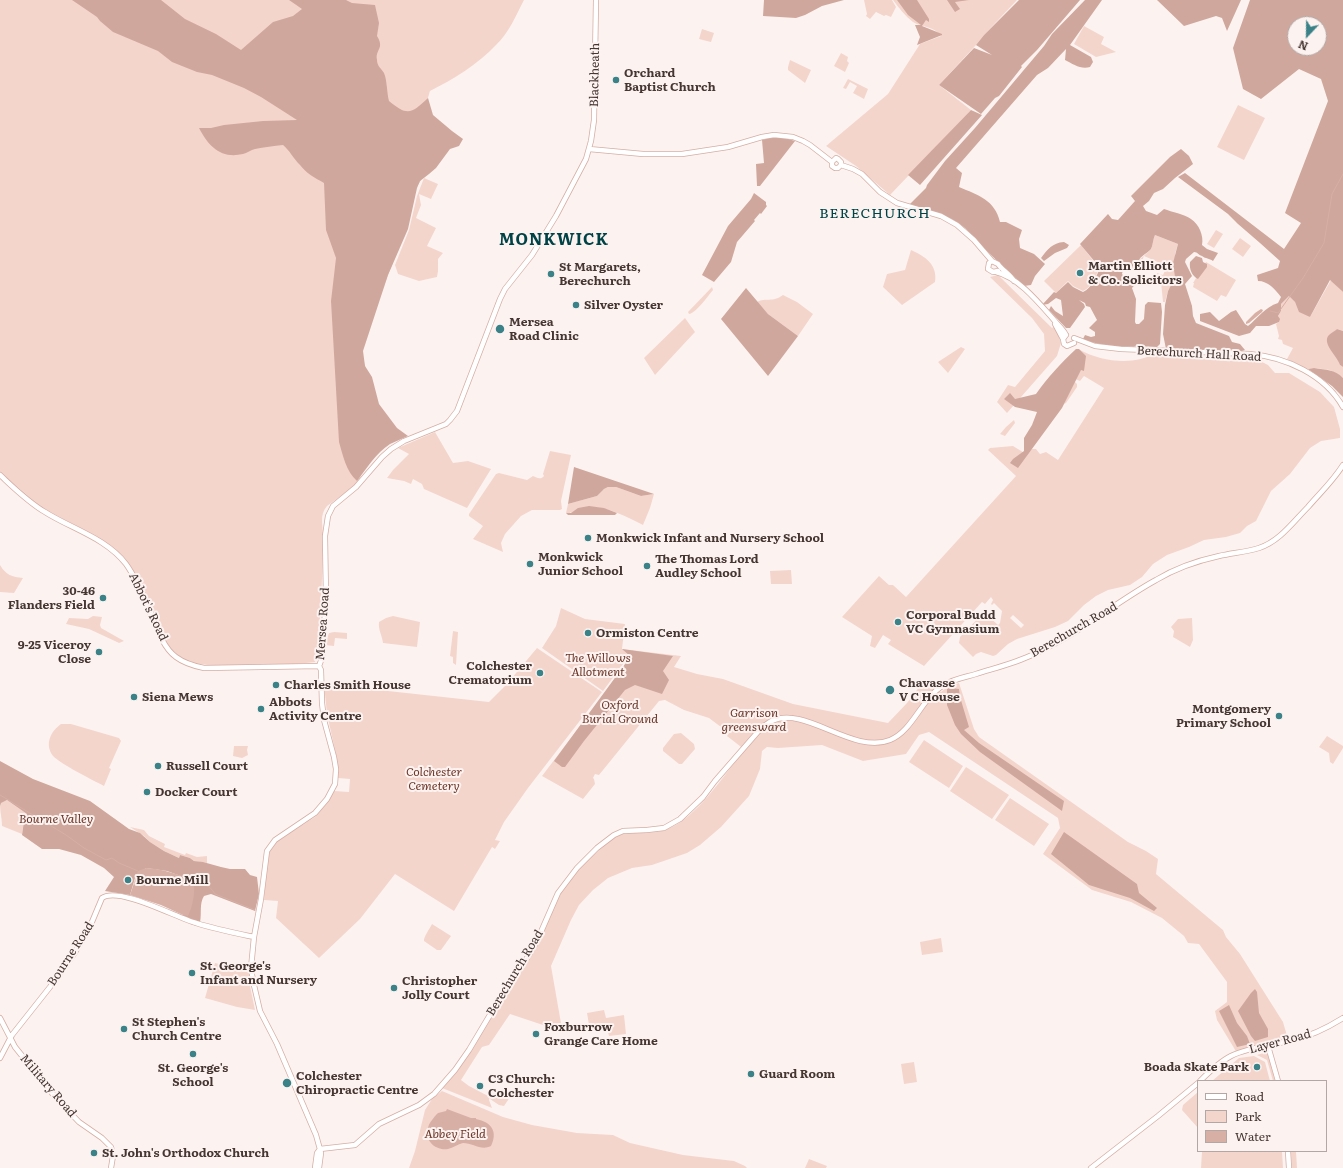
<!DOCTYPE html>
<style>
body{margin:0}
#map{position:relative;width:1343px;height:1168px;overflow:hidden;background:#fcf3f1;font-family:Literata,serif}
canvas{display:block}
.legend{position:absolute;left:1197px;top:1080px;width:130px;height:72px;box-sizing:border-box;background:#fcf3f1;border:1px solid #b3a7a5;margin:0;padding:5px 7px;list-style:none;font-size:12px;color:#463632}
.legend li{display:flex;align-items:center;gap:8px;height:20px}
.legend b{width:20px;border:1px solid #b3a7a5}
.north{position:absolute;left:1287px;top:16px;width:40px;height:40px;box-sizing:border-box;background:#fcf3f1;border:1px solid #b3a7a5;border-radius:50%;rotate:202deg;font-size:11px;font-weight:700;line-height:16px;text-align:center;color:#463632}
.north::after{content:'';display:block;margin:auto;width:14px;height:18px;background:#3a8287;clip-path:polygon(50% 0,100% 100%,50% 72%,0 100%)}
</style>
<div id="map">
<canvas width="1343" height="1168"></canvas>
<ul class="legend">
<li><b style="height:5px;background:#fff"></b>Road</li>
<li><b style="height:11px;background:#f4d5cc"></b>Park</li>
<li><b style="height:11px;background:#d8afa4"></b>Water</li>
</ul>
<div class="north">N</div>
</div>
<script>
const c = document.querySelector('canvas').getContext('2d');
c.lineJoin = 'round';
function fillPath(path, color) {
  c.fillStyle = color;
  c.fill(path, 'evenodd');
}
function stroke(path, color, width, dash) {
  c.strokeStyle = color;
  c.lineWidth = width;
  c.lineCap = dash ? 'butt' : 'round';
  c.setLineDash(dash || []);
  c.stroke(path);
}
function drawText(font, color, halo, rows, align = 'center') {
  c.font = font + ' Literata,serif';
  c.lineWidth = 4;
  c.setLineDash([]);
  c.textBaseline = 'middle';
  c.strokeStyle = halo;
  c.fillStyle = color;
  for (const [text, x, y, turn = 0] of rows) {
    c.save();
    c.translate(x, y);
    c.rotate((+turn || 0) * Math.PI / 180);
    c.textAlign = isNaN(turn) ? turn : align;
    if (halo) c.strokeText(text, 0, 0);
    c.fillText(text, 0, 0);
    c.restore();
  }
}
const green = new Path2D(`
 M0,0H524C516,15 509,33 496,45C478,64 454,79 430,91L427,101L423,177L416,188L407,229L388,275L361,351L376,407L359,483L327,506C319,515 323,525 323,536C323,575 320,615 318,654L315,662L288,665H208L193,663L181,658L174,653L165,641L136,578L102,540L47,510L33,500L0,472Z
 M864,0H892L896,7L891,17L886,15L884,16L876,12L870,19L866,16L867,14Z
 M893,0H1017L984,35L976,45L939,85L971,110L890,195L856,166L826,146L888,94L920,44L941,36C934,26 921,27 913,22C905,16 899,8 893,0Z
 M1084,26L1104,37L1101,44L1116,52L1096,57L1074,44Z
 M702,29L714,33L711,42L699,39Z
 M841,53L848,57L847,61L849,63L845,72L834,66Z
 M790,60L811,70L805,83L788,70V67Z
 M848,79L868,89L864,99L853,93L857,86L850,82L846,89L843,88Z
 M1238,105L1265,118L1244,160L1217,147Z
 M424,178L438,184L431,199L419,194L421,205L416,218L436,228L427,246L443,253L438,259V271L437,277L419,281L398,274L395,265L409,230L417,196Z
 M1216,230L1223,234L1214,248L1207,244Z
 M1155,235L1178,244L1175,254V277L1168,291L1165,302H1163L1161,282L1157,275V273L1163,275L1167,266L1144,256L1140,266L1146,269L1145,271L1123,268L1124,266L1130,267C1134,264 1148,253 1151,249C1153,245 1153,239 1155,235Z
 M1240,238L1251,246L1243,257L1232,249Z
 M1081,245L1099,268C1096,277 1092,287 1083,291L1073,286L1068,281L1056,293L1044,281Z
 M911,250C925,256 938,265 935,282L902,305L883,287L887,274L905,270Z
 M1206,262L1236,280L1226,297L1221,295L1217,301L1193,287L1194,283H1193Z
 M998,275L1052,328L1055,326L1061,343L1057,356L1007,413L997,402L1008,385L1015,387L1045,351L1044,334L1032,318L990,277Z
 M1331,280L1343,292V331L1337,329L1332,334L1340,365L1343,367V378L1330,370L1314,368L1308,369L1287,359L1293,348L1283,344L1282,340L1278,339L1279,336L1276,324L1279,322L1278,316L1281,311V304L1289,296L1295,302L1297,306L1310,317Z
 M712,287L713,290C708,296 696,313 689,314L688,312Z
 M783,295L797,302L813,314L798,336L768,314L757,302C766,297 772,303 783,295Z
 M685,318L695,332L655,375L644,358Z
 M961,347L965,349L948,373L938,362Z
 M1080,350C1100,361 1133,366 1153,354L1258,360L1268,365L1275,373H1289L1320,392L1334,407L1340,429V438L1321,441L1310,448L1290,474L1271,491L1256,521L1247,526L1240,533L1226,537L1204,540L1189,547L1167,555L1153,564L1142,577L1130,585L1108,590L1096,596L1084,605L1068,621L1055,627L1017,639L1008,644L996,655L993,656L981,652L976,654L973,657L959,643L960,637L984,612L998,625L1000,623L1002,611L994,603L992,605L991,604L993,600L991,597L985,604L982,602L924,666L888,644L891,640L883,635L875,648L870,646L872,636L842,617L879,576L889,585H893L906,597L1016,476L988,450L990,448L1013,446L1026,454L1032,449H1036L1040,454L1046,452L1058,460L1104,388L1084,376L1080,381L1075,379L1074,381L1077,384V387L1066,403L1064,404L1078,366ZM1013,615L1024,625L1021,628L1010,618Z
 M1014,420L1015,423L1005,436L1000,434L1006,427Z
 M435,432L453,463L468,461L491,469L467,508L424,489L422,484L413,479L411,484L404,481L387,478L393,470L409,454L398,448Z
 M550,451L571,455L561,501L562,509L560,510H532L521,516L505,534L501,543L503,552L473,539L483,526L469,516V514L496,474L499,473L527,480L533,476C537,478 541,480 544,476L543,474Z
 M608,487H616L641,496L654,494L650,508L643,525C622,515 593,498 571,513L570,512V513H566L568,504L597,496L604,489Z
 M0,565C6,575 12,577 23,578L14,593L0,592Z
 M791,570L792,584H771L770,571Z
 M131,582L135,583L155,629H154Z
 M561,608L585,619L625,624L622,649L681,656L674,667L697,674L723,679L793,704L888,723L907,703L923,682L931,683L941,692L947,687L959,683L974,729L979,737L1128,842L1146,851L1158,859L1156,874L1223,930L1226,937L1240,954L1283,1022L1288,1039L1237,1053L1217,1020L1215,1011L1227,1002V982L1199,944L1188,943L1184,936L1162,918L1131,902L1092,890L1043,854L1060,828L1058,818L929,732L919,735L906,754L863,761L822,745L778,748L767,747L762,751L760,769L749,796L721,827L700,845L687,853L652,865L632,868L608,878L593,890L579,905L571,920L551,966L562,1029L556,1027H549L510,1014L489,1045L482,1047L461,1080L469,1086L490,1097L489,1100L492,1108L442,1088L518,973L563,887L583,864L616,836C632,830 649,835 665,830C697,819 723,775 745,750L727,736L730,732L721,727L709,718L684,710L665,700L659,701L599,775L595,774L593,778L594,779L595,784L583,799L542,776L615,680L630,656L626,653L629,656L603,691L542,648L556,626Z
 M93,616L102,617L100,625L101,628L124,641L119,643L117,642L89,629L66,624L69,618L88,619Z
 M393,616L420,622L417,647L383,643C382,635 378,630 379,622L386,618Z
 M1192,618L1193,640L1190,647L1173,637L1174,631L1171,627L1178,619Z
 M453,631L458,632L456,665L453,663V657L450,656Z
 M334,632L347,633V639L335,638L334,646L325,645L329,633Z
 M537,648L602,692L528,788L504,822L495,840L500,841L495,849L492,847L454,911L395,874L360,919L319,958L276,918L278,901L264,900L267,858L270,849L276,842L315,817L334,791L349,792L350,779L338,778L337,759L327,714L324,684L489,702L506,685Z
 M61,724H71L119,738L121,741L109,768L111,769L104,786C91,779 62,765 53,756C44,744 51,731 61,724Z
 M681,733L694,744L695,749L682,764H679L663,751V748L674,734Z
 M1327,736L1343,746V748L1333,764L1330,762L1329,753L1319,747Z
 M924,740L963,766L949,788L909,762Z
 M234,746H248L247,750L248,755L242,758L233,756Z
 M966,767L1009,795L992,819L950,791Z
 M1010,798L1049,824L1034,846L995,820Z
 M7,800L27,814L24,821L22,834L2,826C2,818 0,813 0,803Z
 M130,827L144,830L149,836L165,844L164,847L185,855L186,853L197,857L207,856V863L194,861L190,858L180,855L179,858L164,851L150,842L144,836Z
 M432,924L451,936L441,950H437L424,941C423,938 430,928 432,924Z
 M941,938L943,952L922,955L920,942Z
 M215,963L249,971L250,986L255,1010L237,1007L205,998Z
 M604,1010L606,1018L624,1015L626,1034L609,1036L607,1028L590,1031L587,1013Z
 M1267,1052L1275,1081H1273L1267,1060L1257,1055Z
 M1254,1056L1265,1062L1270,1081H1212L1239,1058Z
 M914,1062L917,1082L904,1084L901,1064Z
 M496,1089L510,1097L504,1106L499,1105L490,1099Z
 M442,1091L503,1117L532,1125L577,1133L613,1135L630,1143L683,1155L734,1161L745,1166L747,1168H409L415,1151L425,1110L432,1099Z
 M1198,1092V1128L1182,1110L1183,1105Z
 M1202,1151H1282L1283,1168H1201Z
 M1291,1151H1296L1297,1168H1292Z
 M809,1159L827,1166L826,1168H805Z`);
const forest = new Path2D(`
 M72,0H161L185,19L216,34L241,50L273,22L293,16L302,9L289,0H346L352,3L375,5L379,23L377,36C385,49 375,49 377,60C377,66 381,68 384,73C387,79 387,94 389,101C408,117 412,113 428,98L433,115L452,131L463,139L459,146L450,149L436,168L429,174L420,181L417,188L408,229L388,275L363,351L365,366L372,377L379,404L397,428L408,436C402,439 396,441 390,444C376,453 367,468 357,481C346,471 343,456 339,442L331,301L336,258L326,230L324,183C315,178 306,173 300,165C293,158 290,151 283,145C274,146 264,147 255,149C251,150 247,153 243,154C221,159 209,147 199,128H211L224,125L263,121L297,120L261,97L244,88L212,75L197,72L172,62L158,51L113,32L100,21L97,17Z
 M764,0H844L822,6L805,15L796,18L763,16Z
 M897,0H917L929,19V22L926,20L922,26L942,34V35L917,45L920,37L915,25H921L908,15Z
 M947,0H969L955,2L960,9L955,12Z
 M1019,0H1080L1037,50L1021,66L1022,67L999,96L995,98L981,114L939,85L974,48L992,55L976,45L984,35Z
 M1085,0H1102L1070,45L1091,57L1093,62L1090,67C1081,70 1073,64 1065,60L1066,49L1048,68L1037,75L956,168L962,173L959,187C978,195 995,200 1000,222H1006L1022,230L1019,239L1020,248L1034,254L1045,264L1035,276L1031,285L1024,286L975,240C960,216 936,214 910,204L926,188L927,185L945,161L975,128L1044,46L1052,34Z
 M1157,0H1241L1227,31L1222,18L1216,16L1184,26Z
 M1250,0H1343V292L1330,280L1310,317L1299,312L1295,302L1289,296L1281,304V311L1278,316L1280,319L1279,322L1269,326H1256L1250,333L1239,336L1200,321V314L1210,312L1219,321L1231,312L1236,310L1245,324L1248,326C1258,318 1265,307 1278,303L1281,297C1275,289 1268,281 1258,281L1257,275L1278,268L1280,261L1260,243L1238,224L1228,214L1178,177L1185,173L1284,249L1301,223L1285,213L1328,101L1321,79L1299,69L1261,99L1243,89L1233,48ZM1295,24H1319V48H1295Z
 M971,110L982,115L920,185L908,175Z
 M773,137L785,138L795,141L760,186H757L756,164L764,163L762,140Z
 M1181,149L1189,156L1193,164L1175,178L1163,189L1154,193L1149,201L1143,206L1146,211L1157,215L1164,209C1172,212 1184,214 1191,219C1199,224 1204,236 1202,245L1207,249L1218,253L1213,261C1209,258 1206,259 1202,256C1198,255 1198,252 1194,252L1186,259L1185,262L1192,276L1185,284L1192,306L1193,316L1196,323L1229,336L1232,342L1240,344L1245,350L1239,352L1166,349L1163,334L1165,305L1168,291L1175,277L1173,263L1178,244L1155,235C1153,239 1153,245 1151,249C1146,255 1138,256 1138,265L1130,267L1124,266L1122,274L1126,279H1132C1136,275 1140,275 1145,276L1148,281C1141,282 1136,283 1132,288L1136,299L1135,322L1136,324H1139L1144,319L1145,305L1148,302L1161,303L1162,312L1160,344L1157,347C1131,346 1107,349 1083,339L1085,335L1091,337L1095,336V332L1089,328L1097,320L1090,307L1086,306L1085,303L1079,300L1084,304L1085,307L1070,328H1066L1049,310L1051,306L1055,311L1063,316L1061,300L1056,298L1048,304L1042,305L1054,292L1056,293L1068,282L1073,287L1083,292C1092,288 1096,277 1100,268L1080,244L1108,214L1112,219L1118,220L1135,201L1131,196L1170,157Z
 M754,193L766,202V205L767,206L761,214L760,213L754,220L755,221L737,242L731,262L714,282L702,275L728,226L751,199Z
 M1064,242L1069,245L1067,248L1055,253L1044,261L1041,258C1048,249 1052,243 1064,242Z
 M1196,256L1202,258L1203,262L1207,264V267L1198,279C1192,276 1189,269 1190,262Z
 M746,288L768,314L798,336L768,376L721,319Z
 M1337,329L1343,331V367L1340,365C1338,357 1321,343 1329,335C1331,333 1335,331 1337,329Z
 M1076,349H1079L1086,356L1084,371L1081,370L1062,408L1018,468L1010,463L1013,459L1024,451V438L1032,425L1037,412L1015,407L1004,399L1010,393L1015,399L1036,394C1048,377 1061,363 1076,349Z
 M1314,368C1327,370 1334,369 1343,378V397L1332,386L1308,369Z
 M574,467L654,494L641,496L616,487H608L604,489L597,496L568,504Z
 M589,506L604,508L617,513L615,515H568L566,513H571L578,508Z
 M622,649L673,656L663,671L669,680L662,694L635,685L625,690L584,741L565,767H562L554,761L628,660L630,656Z
 M949,688L959,689L960,697L969,727L964,730L979,743L1064,801L1062,811L980,752L961,734L955,725L947,705V689Z
 M0,761L33,779L90,801L129,829L140,833L150,842L164,851L179,858L180,855L190,858L194,861L203,862L221,867L230,869H245L250,875L257,877L259,894L255,911L211,894L204,896C199,904 202,913 200,922L183,916L186,878L167,871L146,868L135,878L130,895L105,891L114,877L104,868L81,855L59,849H42L22,835L24,821L27,814L7,800L1,803L0,806Z
 M1064,832L1137,884L1139,893L1157,908L1154,911L1130,898L1089,885L1051,854Z
 M1255,989L1257,992L1259,1013L1268,1029V1037L1255,1041L1251,1036L1238,1011L1251,993Z
 M1229,1005L1237,1023L1247,1036L1250,1044L1237,1047L1219,1011Z`);
const water = new Path2D(`
 M1261,309L1263,310L1262,312L1249,323L1246,324V322L1255,313Z
 M146,868C163,869 179,874 194,882C195,894 193,905 188,916L183,915L161,905L130,895L138,871Z
 M447,1109L471,1118H476V1119C492,1122 498,1132 491,1146C481,1151 473,1143 463,1143C458,1144 453,1148 448,1149C436,1151 424,1141 428,1128C429,1123 434,1117 438,1113L446,1111Z`);
const stream = new Path2D(`
 M1270,311L1278,313L1303,278L1324,243L1332,194L1343,174
 M0,795L66,835L84,848L106,860L112,858L119,863L138,871
 M194,885C205,885 209,884 215,894L255,910`);
const secondary = new Path2D(`
 M589,149L643,154H682L728,147L762,137L774,135L793,137L803,141L810,145L832,162V166L835,168H838L841,165L853,169L862,174L880,192L897,203L941,216L957,225L974,240L992,261L998,264C1002,270 1010,274 1014,281
 M832,162L836,158L838,159L841,162V165
 M992,261L989,263L988,269L993,272L998,271
 M996,272C1018,277 1039,303 1054,320C1058,325 1063,329 1066,335
 M1055,324L1063,339
 M1066,335L1063,339L1064,344L1067,346L1074,343
 M1074,338L1095,346L1121,349L1250,354C1286,357 1325,375 1343,407
 M0,475C14,488 28,502 45,512C72,529 106,538 126,564C136,578 143,594 150,610C156,625 162,647 176,657C184,663 194,666 204,668L319,666
 M0,1018L15,1047L56,1098L79,1122L102,1138L111,1147L113,1156L111,1168
 M1268,1046L1278,1081
 M0,1058L12,1035L50,987L74,954L89,929L102,898C119,886 177,918 196,923C215,929 235,933 254,937
 M1200,1081C1209,1072 1219,1062 1231,1056C1249,1047 1273,1045 1293,1040C1311,1036 1327,1028 1343,1018
 M320,1149L355,1145L379,1124L419,1105L434,1094L455,1070L469,1050L503,993L527,958L537,941L558,893L577,868L597,848L614,835L623,831L647,830L664,828L680,819L703,797L715,781L763,726C766,725 769,722 772,721C805,705 853,755 890,740C913,731 922,697 944,685C953,679 966,677 976,674C995,668 1016,663 1034,654C1078,635 1114,603 1156,580C1176,568 1196,561 1219,556C1232,553 1246,552 1259,548C1280,541 1293,522 1308,507C1320,493 1333,481 1343,465
 M1288,1151L1289,1168
 M315,1168L317,1153L320,1149
 M319,1168L321,1153L316,1135L277,1044L260,1011L253,981L251,968L254,937L261,899L267,851L275,840L315,813L327,799L335,784L336,769L334,757L324,720L322,703L321,670L319,666L322,658L326,597L325,536L328,516L333,506L356,487L382,457L391,449L404,441L446,424L450,420L457,411L500,299L505,289L532,255L556,216L586,159L591,141L594,120L596,0
 M1091,1168L1158,1116L1198,1083`);
const markers = [
 [616,80,4,"#3a8287"],
 [1080,273,4,"#3a8287"],
 [551,274,4,"#3a8287"],
 [576,305,4,"#3a8287"],
 [500,329,5,"#3a8287"],
 [588,538,4,"#3a8287"],
 [530,564,4,"#3a8287"],
 [647,566,4,"#3a8287"],
 [103,598,4,"#3a8287"],
 [898,622,4,"#3a8287"],
 [588,633,4,"#3a8287"],
 [99,652,4,"#3a8287"],
 [540,673,4,"#3a8287"],
 [276,685,4,"#3a8287"],
 [890,690,5,"#3a8287"],
 [134,697,4,"#3a8287"],
 [261,709,4,"#3a8287"],
 [1279,716,4,"#3a8287"],
 [158,766,4,"#3a8287"],
 [147,792,4,"#3a8287"],
 [128,880,4,"#3a8287"],
 [192,973,4,"#3a8287"],
 [394,988,4,"#3a8287"],
 [124,1029,4,"#3a8287"],
 [536,1034,4,"#3a8287"],
 [193,1054,4,"#3a8287"],
 [1257,1067,4,"#3a8287"],
 [751,1074,4,"#3a8287"],
 [287,1083,5,"#3a8287"],
 [480,1086,4,"#3a8287"],
 [94,1153,4,"#3a8287"]
];
const poiNames = [
 ["Orchard",624,73],
 ["Baptist Church",624,87],
 ["Martin Elliott",1088,266],
 ["& Co. Solicitors",1088,280],
 ["St Margarets,",559,267],
 ["Berechurch",559,281],
 ["Silver Oyster",584,305],
 ["Mersea",509,322],
 ["Road Clinic",509,336],
 ["Monkwick Infant and Nursery School",596,538],
 ["Monkwick",538,557],
 ["Junior School",538,571],
 ["The Thomas Lord",655,559],
 ["Audley School",655,573],
 ["30-46",95,591,"right"],
 ["Flanders Field",95,605,"right"],
 ["Corporal Budd",906,615],
 ["VC Gymnasium",906,629],
 ["Ormiston Centre",596,633],
 ["9-25 Viceroy",91,645,"right"],
 ["Close",91,659,"right"],
 ["Colchester",532,666,"right"],
 ["Crematorium",532,680,"right"],
 ["Chavasse",899,683],
 ["V C House",899,697],
 ["Charles Smith House",284,685],
 ["Siena Mews",142,697],
 ["Abbots",269,702],
 ["Activity Centre",269,716],
 ["Montgomery",1271,709,"right"],
 ["Primary School",1271,723,"right"],
 ["Russell Court",166,766],
 ["Docker Court",155,792],
 ["Bourne Mill",136,880],
 ["St. George's",200,966],
 ["Infant and Nursery",200,980],
 ["Christopher",402,981],
 ["Jolly Court",402,995],
 ["St Stephen's",132,1022],
 ["Church Centre",132,1036],
 ["Foxburrow",544,1027],
 ["Grange Care Home",544,1041],
 ["Boada Skate Park",1249,1067,"right"],
 ["St. George's",193,1068,"center"],
 ["School",193,1082,"center"],
 ["Guard Room",759,1074],
 ["Colchester",296,1076],
 ["Chiropractic Centre",296,1090],
 ["C3 Church:",488,1079],
 ["Colchester",488,1093],
 ["St. John's Orthodox Church",102,1153]
];
const streetNames = [
 ["Blackheath",595,75,-89],
 ["Berechurch Hall Road",1199,354,3],
 ["Abbot's Road",148,607,64],
 ["Mersea Road",323,624,-86],
 ["Berechurch Road",1074,630,-30],
 ["Bourne Road",71,954,-57],
 ["Berechurch Road",515,973,-59],
 ["Layer Road",1280,1042,-15],
 ["Military Road",48,1086,49]
];
const parkNames = [
 ["The Willows",598,658],
 ["Allotment",598,672],
 ["Oxford",620,705],
 ["Burial Ground",620,719],
 ["Garrison",754,713],
 ["greensward",754,727],
 ["Colchester",434,772],
 ["Cemetery",434,786],
 ["Bourne Valley",56,819],
 ["Abbey Field",455,1134]
];
const quarterNames = [
 ["BERECHURCH",875,214]
];
const districtNames = [
 ["MONKWICK",554,240]
];
fillPath(green, '#f4d5cc');
fillPath(forest, '#d0a79c');
fillPath(water, '#d8afa4');
stroke(stream, '#d8afa4', 1);
stroke(secondary, '#d5ada3', 6);
stroke(secondary, '#fff', 4.5);
for (const [x, y, r, color] of markers) {
  const dot = new Path2D();
  dot.arc(x, y, r, 0, 2 * Math.PI);
  c.fillStyle = color;
  c.fill(dot);
  stroke(dot, '#fcf3f1', 1.5);
}
drawText('bold 12px', '#463632', '#fcf3f1', poiNames, 'left');
drawText('12px', '#463632', '#fcf3f1', streetNames);
drawText('italic 12px', '#6e3729', '#fcf3f1', parkNames);
c.letterSpacing = '1px';
drawText('14px', '#004347', '#fcf3f1', quarterNames);
c.letterSpacing = '0px';
c.letterSpacing = '1px';
drawText('bold 16px', '#004347', '#fcf3f1', districtNames);
c.letterSpacing = '0px';
</script>
